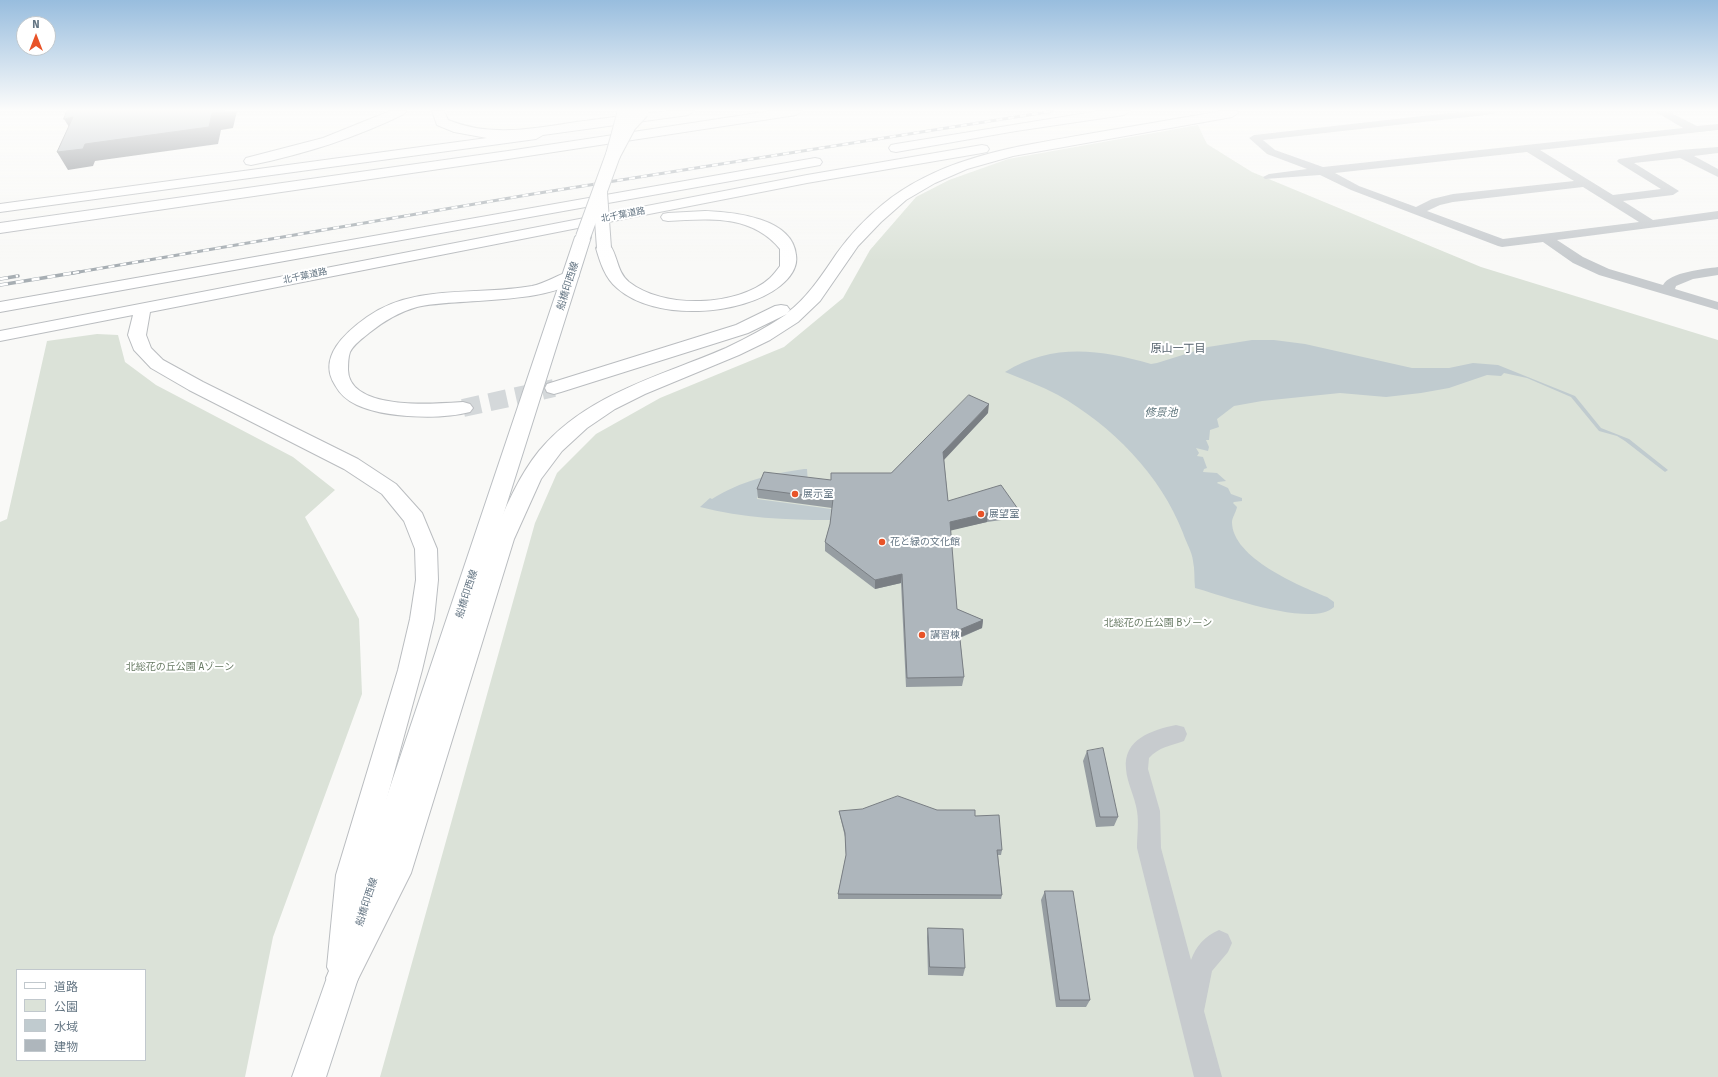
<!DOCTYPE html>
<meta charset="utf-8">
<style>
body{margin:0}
#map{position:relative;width:1718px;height:1077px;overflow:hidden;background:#f9f9f7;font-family:"Fira Sans","Noto Sans JP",sans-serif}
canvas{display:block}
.legend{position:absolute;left:16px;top:969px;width:130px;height:92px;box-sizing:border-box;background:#fff;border:1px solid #c1c8cd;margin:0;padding:5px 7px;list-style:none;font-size:12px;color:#647583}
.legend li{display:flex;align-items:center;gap:8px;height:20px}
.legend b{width:20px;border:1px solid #c1c8cd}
.north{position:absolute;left:16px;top:16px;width:40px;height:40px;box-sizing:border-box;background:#fff;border:1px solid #c1c8cd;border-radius:50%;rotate:0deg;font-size:11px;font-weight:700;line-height:16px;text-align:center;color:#647583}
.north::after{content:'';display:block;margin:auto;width:14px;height:18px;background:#e85328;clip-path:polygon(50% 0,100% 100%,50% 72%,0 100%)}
</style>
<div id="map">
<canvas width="1718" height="1077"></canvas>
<ul class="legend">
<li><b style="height:5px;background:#fff"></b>道路</li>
<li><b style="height:11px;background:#dbe2d8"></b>公園</li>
<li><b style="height:11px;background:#c0cbcf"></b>水域</li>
<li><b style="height:11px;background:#aeb6bc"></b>建物</li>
</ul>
<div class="north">N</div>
</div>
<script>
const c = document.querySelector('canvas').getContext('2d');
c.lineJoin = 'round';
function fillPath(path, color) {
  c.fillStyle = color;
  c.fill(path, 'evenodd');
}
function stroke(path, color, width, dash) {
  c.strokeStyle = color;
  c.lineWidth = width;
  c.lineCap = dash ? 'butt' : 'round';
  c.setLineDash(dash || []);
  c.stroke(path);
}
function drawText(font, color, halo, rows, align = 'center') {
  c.font = font + ' "Fira Sans","Noto Sans JP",sans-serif';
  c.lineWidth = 4;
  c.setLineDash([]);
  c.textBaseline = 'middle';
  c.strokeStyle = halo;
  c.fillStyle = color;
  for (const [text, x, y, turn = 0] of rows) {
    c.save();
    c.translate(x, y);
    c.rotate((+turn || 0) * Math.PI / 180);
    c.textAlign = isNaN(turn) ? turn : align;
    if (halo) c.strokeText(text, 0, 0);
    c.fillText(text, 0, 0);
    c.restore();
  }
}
const green = new Path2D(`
 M1198,125L1207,144L1252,172L1481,267L1718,340V1077H380L535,523L557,473L596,434L660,398L784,347L843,298L870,250L916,197L949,180L1008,159Z
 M97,334L118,335L125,362L156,385L293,457L335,490L305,517L359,619L362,694L273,937L245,1077H0V522L7,519L47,341ZM17,970H145V1060H17Z`);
const water = new Path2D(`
 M1252,340H1274L1305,344L1412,368H1449L1473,363L1498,365L1575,396L1601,428L1629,439L1668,470L1665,472L1625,441L1617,436L1599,431L1571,397L1527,378L1504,373L1501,376L1487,375L1449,388L1421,393L1386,397L1340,393L1262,401L1234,406L1217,419L1219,427L1210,430L1209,440H1206L1209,447L1208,451L1196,448L1199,453L1197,456L1203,457L1207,468L1204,469L1203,472L1217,473L1226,481L1218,482L1217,483L1228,488L1231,494L1242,498V501L1234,502L1233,503L1237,507C1236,512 1232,518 1232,522C1232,558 1300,586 1327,597L1334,602V607C1312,628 1224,596 1195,588C1194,579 1195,570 1193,561C1192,552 1186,542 1183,533C1161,475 1111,425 1058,395C1041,386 1022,379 1005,372C1052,343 1099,349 1151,364L1157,363L1208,347Z
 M804,469H807L808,484L763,479L757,499L831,509L830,520C786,520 743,518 700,507L710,498L712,499C741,481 770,474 804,469Z`);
const trunkTunnel = new Path2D(`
 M463,408L554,388`);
const minor = new Path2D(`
 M1467,111H1499L1494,114L1263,140L1275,150L1323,167L1683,128L1654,111H1667L1697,126L1718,124V130L1540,150L1613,195L1661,189L1619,163L1617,161L1619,159L1680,150L1718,147V153L1694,156L1718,169V177L1680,158L1634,163L1679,191L1673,195L1623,201L1653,220L1718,211V219L1557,240L1583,257L1609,269L1663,285C1670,272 1704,269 1718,267V275L1693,279L1676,286L1675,289L1718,302V310L1599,275L1573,263L1543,242L1502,247L1498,246L1351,190L1320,175L1265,179L1263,177L1269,174L1307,169L1267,154L1249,138L1254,135ZM1527,152L1574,181L1453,194L1432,199L1416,207L1359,186L1335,173ZM1583,187L1639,222L1503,239L1427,211L1440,205L1453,202Z
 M1176,725L1184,727L1187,734L1184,741C1170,746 1159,747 1149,758L1148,769L1160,811L1161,848L1191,960C1196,946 1205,936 1219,930L1228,934L1232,943L1228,952L1212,971L1204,1011L1222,1077H1194L1137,848C1137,836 1139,823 1137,811C1135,797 1127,783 1126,769C1123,739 1152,730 1176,725Z`);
const primary = new Path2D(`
 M583,232L588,234L591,237L375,921L371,932L360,936L349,932L345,921L575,237L578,234Z
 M347,947L358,952L363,963L326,1077H292L336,952Z`);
const trunk = new Path2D(`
 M390,111H406L404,114C355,138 305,154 251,165L246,164L244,161L246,158L323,138Z
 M432,111H444L448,120C489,137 533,129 576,122C616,117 655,110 694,111L688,115L543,135L536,139L0,212V204L487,138L454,132L437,125Z
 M771,111H802L796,115L508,159L0,233V223L508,151Z
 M1099,111H1130L1124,115L1016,131L896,152L891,151L889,148L891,145L896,144Z
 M1222,111H1237L1238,113L1232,117L1013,156L967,169L935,183L906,200L881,222L858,246L820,301L798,322L770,340L739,355L645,394L615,409L587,428L562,451L541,479L514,539L411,873L353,989L342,994L331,989L326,978L329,971L327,967L336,875L398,670L410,619L416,580L415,549L404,521L382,494L344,469L189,390L151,368L134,350L128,335L133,315L0,341V331L807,175L982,145L987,146L989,149L987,152L982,153L807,183L150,312L146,335L151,348L163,360L203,382L358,459L396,484L422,513L437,549L438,580L434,619L422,670L366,875L363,905L383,868L492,539C505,509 518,477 539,451C586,394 661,376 726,348C747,338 767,327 787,314L748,333L561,392L554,394L547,392L545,388L547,384L736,325L775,306L781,305L787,306L790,310L787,313C808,297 822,275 837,253C850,235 865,219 882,205C939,158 1013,147 1082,135C1129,127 1176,119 1222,111Z
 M815,158L820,159L822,162L820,165L0,312V302Z
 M705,211C734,212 793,218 796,255C798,267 790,278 780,286C742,316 655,322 617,288C605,278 600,262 596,248L598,245H610C618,257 617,272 629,282C663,309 738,307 770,278C774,274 777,270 780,266V249C751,214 709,219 668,221L663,220L661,217L663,214L668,213Z
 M571,271L577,273L579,276C559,305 453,298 417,307C399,312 384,321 369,333C363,338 354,344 350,352C348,358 348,364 348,370C349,411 435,404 463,402L470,404L473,408L470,412C440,420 385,418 357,405C346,400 340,394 335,385C317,357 346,332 367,317C415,283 478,296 532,286C546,283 557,275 571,271Z`);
const railFar1 = new Path2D(`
 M73,273L533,194L1053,111`);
const rail = new Path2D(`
 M0,279L18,276
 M0,285L79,272`);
const primaryBridge = new Path2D(`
 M583,237L613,155L625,111`);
const trunkBridge = new Path2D(`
 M613,155L629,125L642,111
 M600,193L604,248`);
const wall = new Path2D(`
 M988,413L944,459L948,501L1018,509L1016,518L987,522L950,530L957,609L983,620L982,628L960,638L964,677L962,686L906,687L901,583L875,589L825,551V542L830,524L832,508L758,498L757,489L831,480L891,473Z
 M1087,751L1118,817L1114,826L1096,827L1083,761Z
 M937,810L975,816L1002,850L1001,855H998L1002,895L1001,899H838V894L846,855L845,837L840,816L839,811Z
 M1045,891L1090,1000L1086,1007H1056L1041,900Z
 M928,928L965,968L963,976L928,975L927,937Z`);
const shadedWall = new Path2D(`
 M225,111H237L233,128L221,130L218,144L95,161L93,166L68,170L57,152L85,144L212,113Z
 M73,117L74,135L64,119Z
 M989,404L988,413L943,461V452Z
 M988,513L987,522L949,531L950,522Z
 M902,574L901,583L875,589V580Z
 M983,620L982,628L958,638L959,630Z`);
const building = new Path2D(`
 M67,111H225L212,113L209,127L85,144L83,149L57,152L73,117L64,119Z
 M969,395L989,404L943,452L948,501L1001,485L1018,509L988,513L950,522L957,609L983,620L959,630L964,677L907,678L902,574L875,580L825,542L830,524L833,499L757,489L764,472L831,480V473H891Z
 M1103,748L1118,817H1100L1087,751Z
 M898,796L937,810H975V816L999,815L1002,850H997L1002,895L838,894L846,855L845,833L839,811L862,809Z
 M1045,891H1073L1090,1000H1060Z
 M928,928L963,929L965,968L930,967Z`);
const markers = [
 [795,494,4,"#e85328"],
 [981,514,4,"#e85328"],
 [882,542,4,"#e85328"],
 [922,635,4,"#e85328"]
];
const farStreetnames = [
 ["北千葉道路",623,215,-11],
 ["北千葉道路",305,276,-12]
];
const streetNames = [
 ["船橋印西線",568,286,-72],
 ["船橋印西線",467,594,-72],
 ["船橋印西線",367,902,-72]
];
const poiNames = [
 ["展示室",803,494],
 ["展望室",989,514],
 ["花と緑の文化館",890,542],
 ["講習棟",930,635]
];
const parkNames = [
 ["北総花の丘公園 Bゾーン",1158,623],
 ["北総花の丘公園 Aゾーン",180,667]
];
const neighbourhoodNames = [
 ["原山一丁目",1178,349]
];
const waterNames = [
 ["修景池",1161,413]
];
fillPath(green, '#dbe2d8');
fillPath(water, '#c0cbcf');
stroke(trunkTunnel, '#d4d8da', 18, [18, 9]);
stroke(primary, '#babec2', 2);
stroke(trunk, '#babdc0', 2);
fillPath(minor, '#c7cbce');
fillPath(primary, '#fff');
fillPath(trunk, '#fff');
stroke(railFar1, '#a7aeb3', 3);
stroke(rail, '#a7aeb3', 3.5);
stroke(railFar1, '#fff', 2, [6]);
stroke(rail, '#fff', 2.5, [8]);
stroke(primaryBridge, '#babec2', 16, []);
stroke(trunkBridge, '#babdc0', 16, []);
stroke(primaryBridge, '#fff', 14);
stroke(trunkBridge, '#fff', 14);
fillPath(wall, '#969da2');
fillPath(shadedWall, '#7a7f84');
fillPath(building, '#aeb6bc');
stroke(building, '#7a7f84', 1);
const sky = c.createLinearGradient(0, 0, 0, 262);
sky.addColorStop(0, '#98bdde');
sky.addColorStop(0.42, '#fcfcfb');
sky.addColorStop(1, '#fcfcfb00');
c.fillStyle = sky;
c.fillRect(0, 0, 1718, 262);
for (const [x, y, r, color] of markers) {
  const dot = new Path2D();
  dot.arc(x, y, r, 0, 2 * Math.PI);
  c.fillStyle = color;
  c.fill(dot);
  stroke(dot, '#fff', 1.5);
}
drawText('9px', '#647583', '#fff', farStreetnames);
drawText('10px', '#647583', '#fff', streetNames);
drawText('10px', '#647583', '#fff', poiNames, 'left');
drawText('10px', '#677a63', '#fff', parkNames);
drawText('11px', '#56636e', '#fff', neighbourhoodNames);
drawText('italic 11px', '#5e757c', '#fff', waterNames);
</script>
